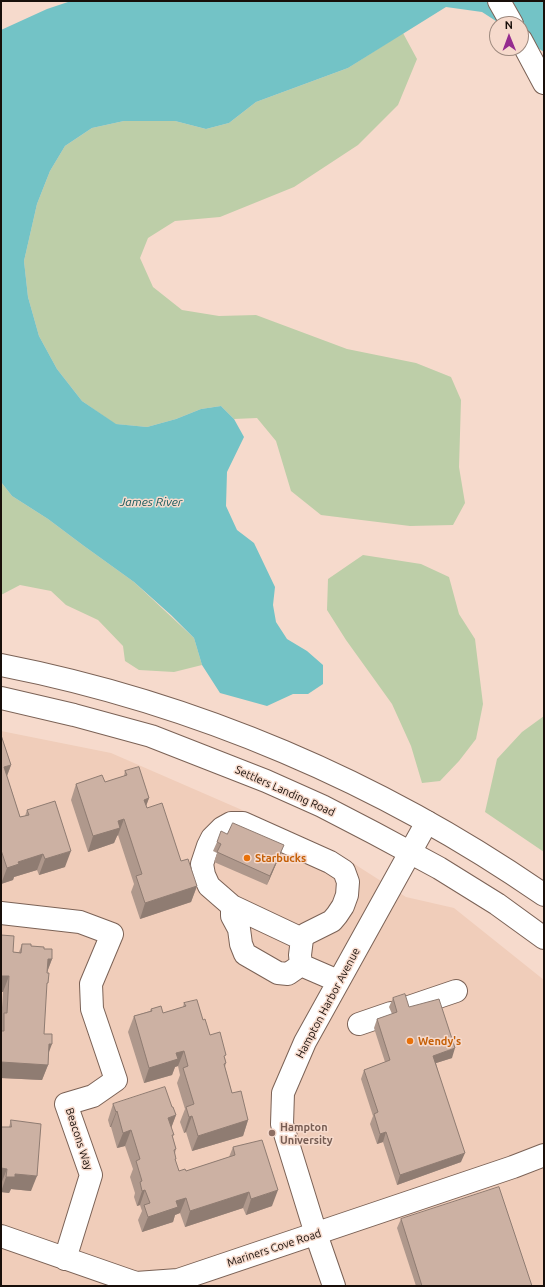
<!DOCTYPE html>
<style>
body{margin:0}
#map{position:relative;width:545px;height:1287px;overflow:hidden;background:#f6dacc;font-family:Ubuntu,sans-serif}
canvas{display:block}
.frame{position:absolute;inset:0;border:2px solid #180f0a;pointer-events:none}
.north{position:absolute;left:489px;top:16px;width:40px;height:40px;box-sizing:border-box;background:#f6dacc;border:1px solid #9d897e;border-radius:50%;rotate:359deg;font-size:11px;font-weight:700;line-height:16px;text-align:center;color:#180f0a}
.north::after{content:'';display:block;margin:auto;width:14px;height:18px;background:#952c8f;clip-path:polygon(50% 0,100% 100%,50% 72%,0 100%)}
</style>
<div id="map">
<canvas width="545" height="1287"></canvas>
<div class="frame"></div>
<div class="north">N</div>
</div>
<script>
const c = document.querySelector('canvas').getContext('2d');
c.lineJoin = 'round';
function fillPath(path, color) {
  c.fillStyle = color;
  c.fill(path, 'evenodd');
}
function stroke(path, color, width, dash) {
  c.strokeStyle = color;
  c.lineWidth = width;
  c.lineCap = dash ? 'butt' : 'round';
  c.setLineDash(dash || []);
  c.stroke(path);
}
function drawText(font, color, halo, rows, align = 'center') {
  c.font = font + ' Ubuntu,sans-serif';
  c.lineWidth = 3;
  c.setLineDash([]);
  c.textBaseline = 'middle';
  c.strokeStyle = halo;
  c.fillStyle = color;
  for (const [text, x, y, turn = 0] of rows) {
    c.save();
    c.translate(x, y);
    c.rotate((+turn || 0) * Math.PI / 180);
    c.textAlign = isNaN(turn) ? turn : align;
    if (halo) c.strokeText(text, 0, 0);
    c.fillText(text, 0, 0);
    c.restore();
  }
}
const built = new Path2D(`
 M1,731L111,753L242,810L345,858L406,897L454,908L544,980V1286H1Z`);
const green = new Path2D(`
 M403,33L417,59L398,105L358,145L294,187L220,217L175,221L148,238L140,258L153,287L182,310L219,316L256,315L347,349L416,363L451,377L461,400L459,467L465,503L453,525L410,526L321,515L291,491L276,441L257,418L234,419L221,406L201,409L176,419L147,427L115,424L82,401L57,369L39,336L28,297L24,261L37,204L50,171L65,146L92,128L124,121H175L206,129L229,123L256,102L348,68Z
 M1,482L12,496L48,519L84,546L134,582L194,638L202,665L174,672L139,670L125,661L123,646L98,620L66,605L51,591L20,585L1,595Z
 M363,555L421,564L449,577L459,614L475,639L483,704L476,739L459,761L440,781L422,783L411,746L392,704L346,640L327,610L328,579Z
 M544,716V852L485,812L497,759L522,732Z`);
const water = new Path2D(`
 M71,1H544V52L482,12L446,7L348,68L256,102L229,123L206,129L175,121H124L92,128L65,146L50,171L37,204L24,261L28,297L39,336L57,369L82,401L116,424L147,427L176,419L201,409L221,406L234,419L244,437L227,472L226,506L237,530L254,543L275,587L273,605L276,622L287,639L307,651L323,665V684L308,694H293L267,706L220,693L202,665L194,638L171,615L134,582L84,546L48,519L12,496L1,482V30L47,9Z`);
const minor = new Path2D(`
 M232,906V916L239,929L241,944L245,954L278,973L288,974L301,965
 M1,913L80,922L112,934L91,984L92,1009L116,1080L93,1096L66,1104L91,1175L65,1259
 M302,939L232,906L209,886L204,875L202,864L208,846L212,838L222,828L231,823H243L330,862L344,871L348,882L347,895L343,906L337,915L332,921L306,934L302,939L300,955L301,965L338,981
 M403,1009L456,991
 M359,1024L391,1013
 M1,1236L136,1283L178,1280L513,1167L544,1155
 M334,1286L316,1234L282,1124L283,1093L305,1042L427,822`);
const major = new Path2D(`
 M1,665C195,703 381,782 544,895
 M1,698L74,715L151,736L266,781L322,806L374,833L439,868L497,904L544,938`);
const highway = new Path2D(`
 M499,1L512,24
 M521,40L544,83`);
const wall = new Path2D(`
 M1,735L11,765L7,776L20,817L25,816L27,810L65,867L39,875L37,870L14,877L13,880L1,884Z
 M125,771L149,798L146,806L147,808L181,861L197,886L191,902L140,919L131,892L134,884L118,835L117,836L114,843L88,852L71,800L76,784L105,782L124,776Z
 M227,834L280,855L267,885L214,862L217,853L213,851L217,842Z
 M1,935L13,952H19L22,944L44,949L52,959L47,972L44,1034L49,1051L48,1065L42,1080L1,1078V1023L3,992H1Z
 M393,998L409,1007L452,1058L436,1063L461,1162L397,1185L383,1142L377,1144L370,1124L373,1116L361,1079L364,1070L385,1062L374,1028L377,1019L392,1014L389,1007Z
 M184,1003L203,1020L210,1035L225,1058L226,1063L225,1067L232,1093L248,1120L243,1136L192,1151L186,1132L184,1133L180,1122L185,1109L177,1083L180,1075L178,1066L175,1067L172,1075L144,1083L128,1032L134,1016L150,1011L151,1009L163,1013L183,1007Z
 M113,1104L172,1107L176,1115L171,1128L173,1138L176,1149L175,1153V1161L179,1171H186L229,1157L233,1147L272,1206L246,1215L243,1208L185,1227L180,1213L175,1215L173,1222L142,1232L138,1220L142,1211L140,1205L137,1206L134,1197L135,1193L130,1177L133,1169L125,1146L117,1148L111,1127H110L108,1120Z
 M11,1120L31,1191L11,1189L9,1193L1,1192V1127H9Z
 M401,1219L532,1286H416L397,1228Z`);
const shadedWall = new Path2D(`
 M11,765L5,781L4,767Z
 M149,798L143,814L144,800Z
 M124,819L118,835L117,836L114,843L88,852L93,836L118,821Z
 M284,845L280,855L267,885L270,876Z
 M71,851L65,867L39,875L45,859Z
 M43,854L37,870L14,877L13,880L1,884L7,868L18,862Z
 M197,886L191,902L140,919L145,903Z
 M48,959H52L46,975Z
 M1,976H9L3,992H1Z
 M49,1044H52L46,1060Z
 M455,1048L452,1058L430,1065L433,1056Z
 M184,1051L178,1066L175,1067L172,1075L144,1083L149,1068L176,1053Z
 M1,1062L48,1065L42,1080L1,1078Z
 M117,1111L111,1127H110L116,1112Z
 M176,1115L170,1131L168,1118Z
 M192,1116L186,1132L184,1133L189,1117Z
 M248,1120L243,1136L192,1151L198,1136Z
 M131,1130L125,1146L117,1148L123,1133Z
 M386,1132L383,1142L377,1144L380,1134Z
 M465,1153L461,1162L397,1185L400,1175Z
 M1,1168L7,1169L1,1184Z
 M15,1174L37,1176L31,1191L11,1189L9,1193L1,1192L6,1177Z
 M145,1190L140,1205L137,1206L142,1191Z
 M278,1190L272,1206L246,1215L251,1199Z
 M249,1192L243,1208L185,1227L190,1211Z
 M186,1198L180,1213L175,1215L173,1222L142,1232L148,1217L176,1201Z`);
const building = new Path2D(`
 M1,735L11,765L4,767L20,817L29,815L27,810L55,801L71,851L45,859L43,854L18,862L19,864L7,868L1,850Z
 M139,767L149,798L144,800L147,808L162,803L181,861L188,859L197,886L145,903L136,876L142,874L124,819L118,821L120,828L93,836L76,784L102,775L105,782L127,775L125,771Z
 M233,823L284,845L270,876L217,852L221,844L217,842L221,831L227,834Z
 M1,935L14,936L13,952L21,953L22,944H31V946L44,947V949H52V959H48L47,973H49L48,983H47L44,1034H52V1044H49L48,1065L1,1062V1031H4V1013H7L9,976H1Z
 M405,994L409,1007L439,999L455,1048L433,1056L465,1153L400,1175L386,1132L380,1134L374,1114L378,1112L364,1070L390,1060L377,1019L397,1012L393,998Z
 M197,1000L203,1020L205,1019L210,1035L220,1032L226,1055L224,1056L226,1063L224,1064L232,1093L241,1091L248,1120L198,1136L192,1116L189,1117L186,1107L194,1104L183,1068L188,1066L184,1051L176,1053L178,1059L149,1068L134,1016L152,1011L151,1009L161,1006L163,1013L186,1006L184,1003Z
 M165,1087L172,1107H173L176,1115L168,1118L174,1135H172L176,1149L174,1150L176,1159H175L179,1171L185,1169L186,1171L235,1155L233,1147L262,1140L278,1190L251,1199L249,1192L190,1211L186,1198L176,1201L178,1207L148,1217L144,1205L150,1203L145,1190L142,1191L140,1182L142,1181L136,1161L140,1159L131,1130L123,1133L117,1111L116,1112L113,1104Z
 M11,1120L41,1124L37,1176L15,1174V1177H6L7,1169L1,1168V1127H11Z
 M499,1187L532,1286H422L401,1219Z`);
const markers = [
 [247,858,4,"#e8710a"],
 [410,1041,4,"#e8710a"],
 [272,1133,4,"#8d6e63"]
];
const streetNames = [
 ["Settlers Landing Road",285,791,24],
 ["Hampton Harbor Avenue",328,1003,-62],
 ["Beacons Way",79,1139,72],
 ["Mariners Cove Road",274,1248,-18]
];
const foodNames = [
 ["Starbucks",255,858],
 ["Wendy's",418,1041]
];
const educationNames = [
 ["Hampton",280,1127],
 ["University",280,1140]
];
const waterNames = [
 ["James River",151,502]
];
fillPath(built, '#f0cdba');
fillPath(green, '#bdcea8');
fillPath(water, '#73c3c6');
stroke(minor, '#7b6256', 24);
stroke(major, '#7b6256', 24);
stroke(highway, '#7b6256', 24);
stroke(minor, '#fff', 22);
stroke(major, '#fff', 22);
stroke(highway, '#fff', 22);
fillPath(wall, '#af988c');
fillPath(shadedWall, '#8f7c72');
fillPath(building, '#ccb1a3');
stroke(building, '#8f7c72', 1);
for (const [x, y, r, color] of markers) {
  const dot = new Path2D();
  dot.arc(x, y, r, 0, 2 * Math.PI);
  c.fillStyle = color;
  c.fill(dot);
  stroke(dot, '#f6dacc', 1.5);
}
drawText('11px', '#180f0a', '#f6dacc', streetNames);
drawText('bold 11px', '#c56008', '#f6dacc', foodNames, 'left');
drawText('bold 11px', '#785e54', '#f6dacc', educationNames, 'left');
drawText('italic 12px', '#14585b', '#f6dacc', waterNames);
</script>
